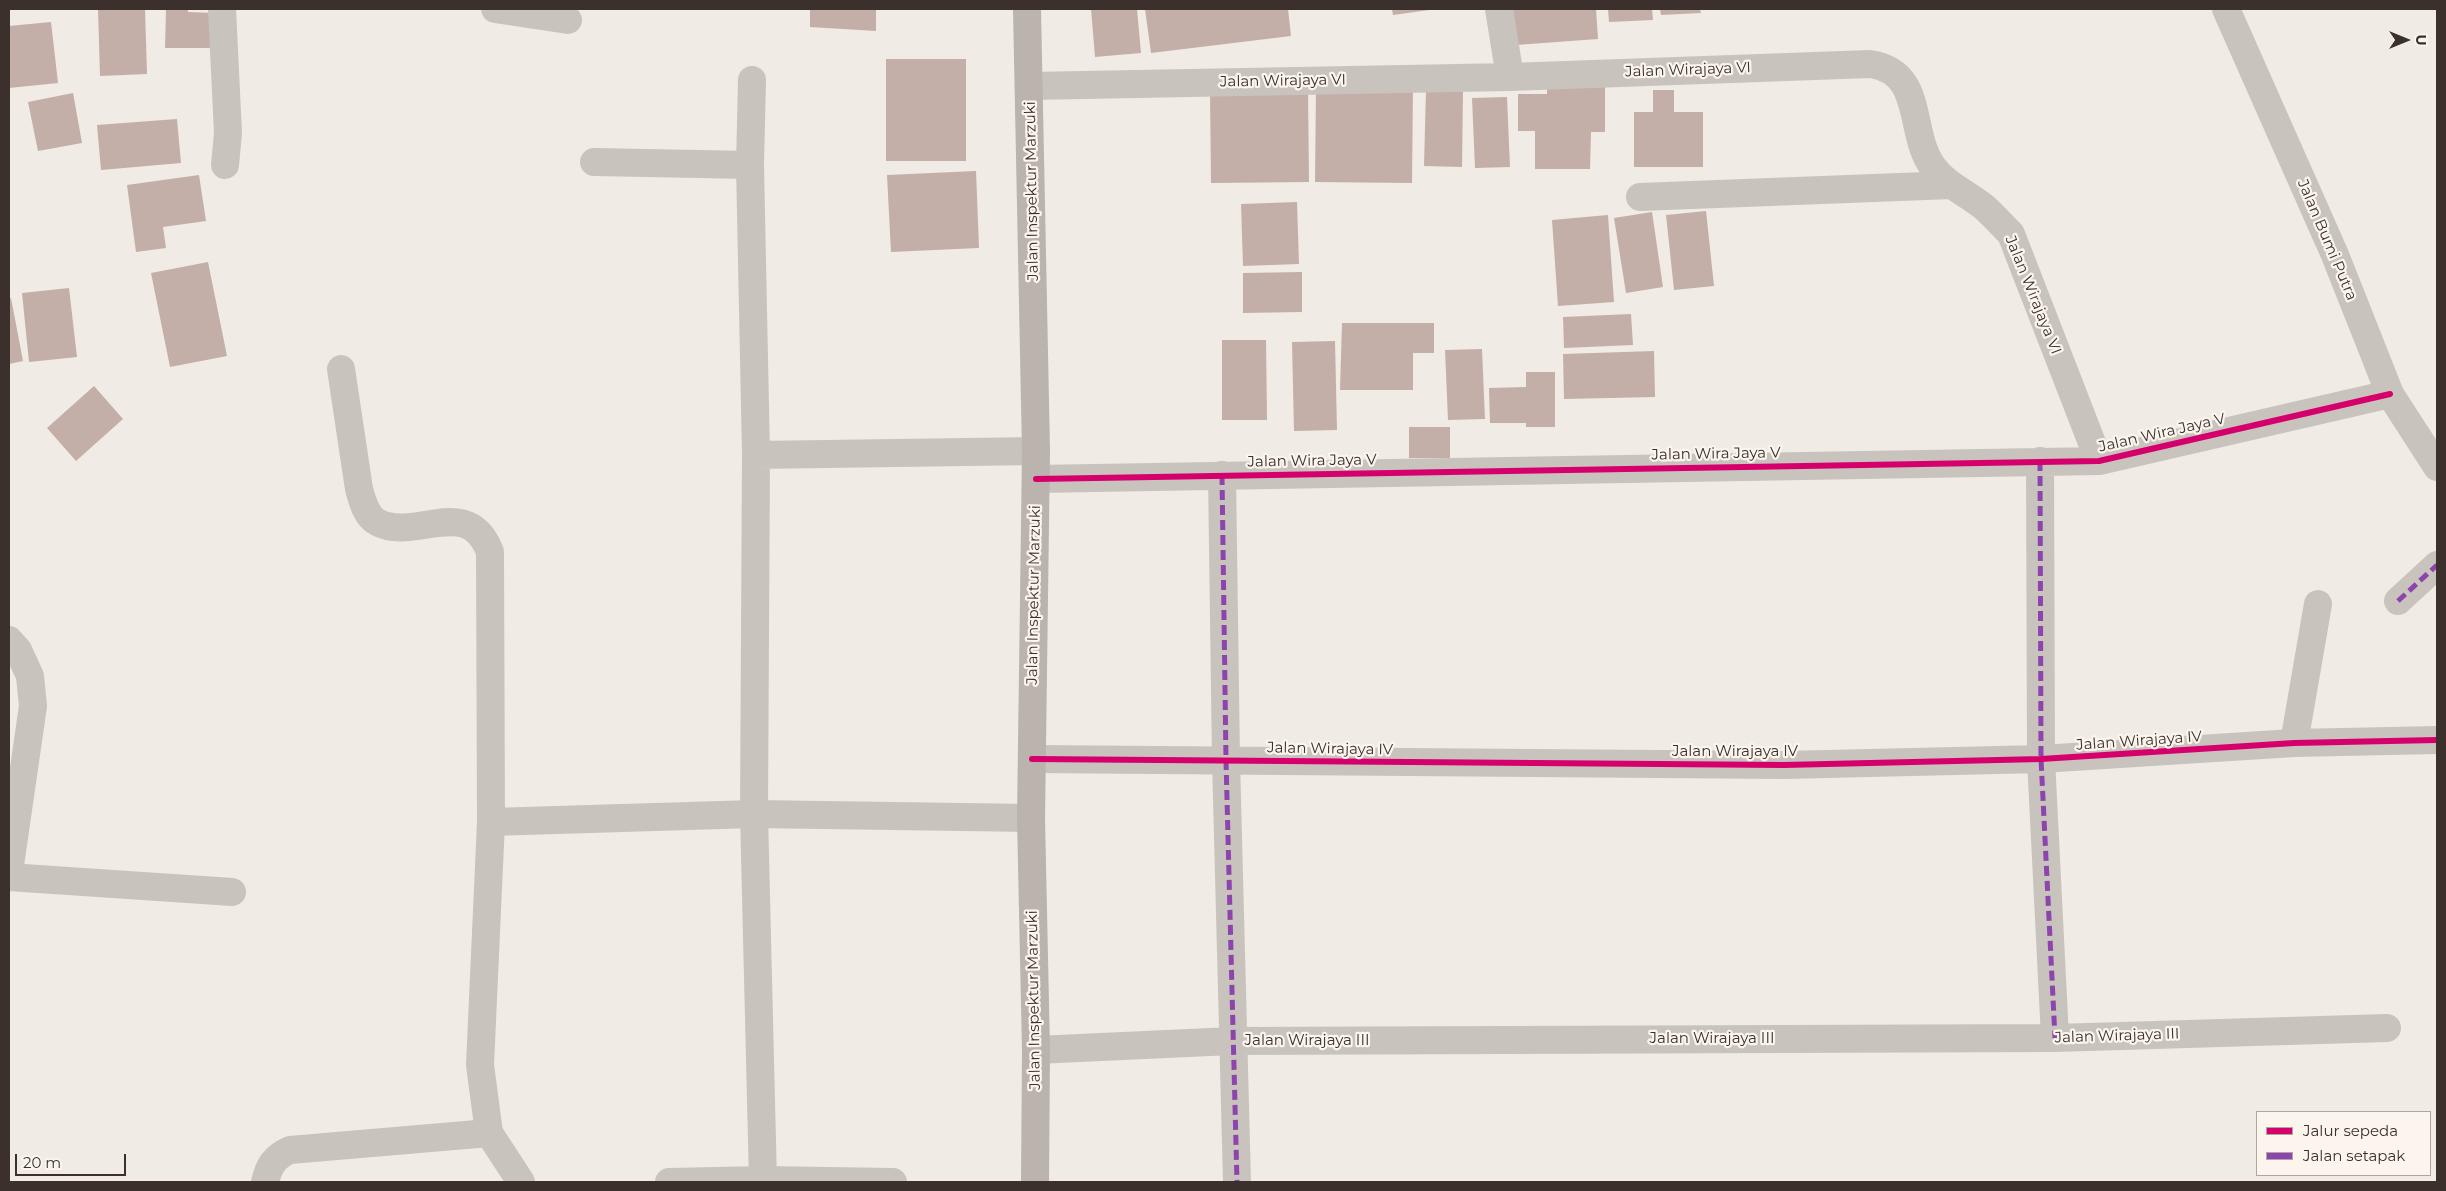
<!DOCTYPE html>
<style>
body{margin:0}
#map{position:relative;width:2446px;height:1191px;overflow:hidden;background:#f0ebe5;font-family:Montserrat,sans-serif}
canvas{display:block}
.frame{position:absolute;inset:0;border:10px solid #3b302b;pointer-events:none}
.legend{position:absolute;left:2256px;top:1111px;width:175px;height:65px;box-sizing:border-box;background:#fbf5ee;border:1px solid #aea6a0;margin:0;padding:6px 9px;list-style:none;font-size:15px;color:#3b302b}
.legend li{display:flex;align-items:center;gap:10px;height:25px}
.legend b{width:25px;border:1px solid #aea6a0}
.north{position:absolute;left:2381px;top:15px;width:50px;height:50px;-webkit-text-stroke:4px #fbf5ee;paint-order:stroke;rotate:90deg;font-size:14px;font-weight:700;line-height:20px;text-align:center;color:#3b302b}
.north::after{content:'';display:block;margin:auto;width:18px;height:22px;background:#3b302b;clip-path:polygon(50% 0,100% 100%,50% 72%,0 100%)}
.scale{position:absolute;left:15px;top:1154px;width:111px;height:22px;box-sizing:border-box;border:2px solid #3b302b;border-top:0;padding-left:6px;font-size:15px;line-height:18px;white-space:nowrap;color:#3b302b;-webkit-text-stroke:4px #fbf5ee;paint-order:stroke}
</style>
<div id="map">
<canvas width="2446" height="1191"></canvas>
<div class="frame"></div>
<ul class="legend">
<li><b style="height:6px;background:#d6006c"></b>Jalur sepeda</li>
<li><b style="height:6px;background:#8e44ad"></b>Jalan setapak</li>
</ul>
<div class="north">U</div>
<div class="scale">20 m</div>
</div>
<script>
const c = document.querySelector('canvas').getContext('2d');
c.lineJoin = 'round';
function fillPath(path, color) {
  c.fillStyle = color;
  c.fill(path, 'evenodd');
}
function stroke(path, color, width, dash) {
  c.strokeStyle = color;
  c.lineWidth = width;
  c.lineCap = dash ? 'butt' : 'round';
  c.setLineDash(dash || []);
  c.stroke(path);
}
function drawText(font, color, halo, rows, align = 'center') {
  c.font = font + ' Montserrat,sans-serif';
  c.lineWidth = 4.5;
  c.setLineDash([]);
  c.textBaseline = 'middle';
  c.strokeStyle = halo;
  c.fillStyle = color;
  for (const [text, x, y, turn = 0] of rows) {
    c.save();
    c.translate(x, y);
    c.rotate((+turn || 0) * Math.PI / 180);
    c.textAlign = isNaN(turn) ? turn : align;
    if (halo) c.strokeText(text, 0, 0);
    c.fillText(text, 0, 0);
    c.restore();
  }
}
const building = new Path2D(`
 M98,9H145L147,74L100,76Z
 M166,9H188V12L215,13L214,48H165Z
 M810,9H876V31L810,27Z
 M1091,9H1137L1141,53L1095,57Z
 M1145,9H1288L1291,36L1151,53Z
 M1392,9H1429V10L1393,15Z
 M1513,9H1596L1598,39L1516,45Z
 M1608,9H1652L1653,20L1609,22Z
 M1660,9H1700L1701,13L1661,15Z
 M51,22L58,83L9,88V26Z
 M886,59H966V161H886Z
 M1316,86L1413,87L1412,183L1315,182Z
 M1547,86H1605V132H1591L1590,169H1535V131H1518V94H1547Z
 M1308,89L1309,182L1211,183L1210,90Z
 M1426,89L1463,90L1462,167L1424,166Z
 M1653,90H1674V112H1703V167H1634V112H1653Z
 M73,93L82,143L38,151L28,102Z
 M1507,97L1510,167L1475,168L1472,98Z
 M177,119L181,163L101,170L97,125Z
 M976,171L979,248L891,252L887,175Z
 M199,175L206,221L163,227L166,248L136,252L127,185Z
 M1297,202L1299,264L1243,266L1241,204Z
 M1706,211L1714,286L1674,290L1666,215Z
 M1652,212L1663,287L1626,293L1614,218Z
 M1608,215L1614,302L1558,306L1552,220Z
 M208,262L227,356L170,367L151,273Z
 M1302,272V312L1243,313V273Z
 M69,288L77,357L29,362L22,293Z
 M11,298L23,361L9,364V299Z
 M1631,314L1633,345L1564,348L1563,317Z
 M1342,323H1434V353H1413V390H1340Z
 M1222,340H1266L1267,420H1222Z
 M1335,341L1337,430L1294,431L1292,342Z
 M1482,349L1485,419L1448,420L1445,350Z
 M1654,351L1655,397L1564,399L1563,354Z
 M1526,372H1555V427H1526V423H1490L1489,388L1526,387Z
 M94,386L123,419L76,461L47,428Z
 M1409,427H1450V458H1409Z`);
const street = new Path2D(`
 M222,9L228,133L225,165
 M495,9L568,20
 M1499,9L1510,77
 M2226,9L2335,255L2390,394L2437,467
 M1030,86L1510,77L1870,64C1926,72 1907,132 1933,167C1946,185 1967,193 1984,207C1993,215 2002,225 2011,234L2099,461
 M594,162L750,165L756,455L754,814L763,1182
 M750,165L752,80
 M1640,197L1952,185
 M341,369L359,489C362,500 366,516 377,522C414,543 468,493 490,552L491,822L480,1065L489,1133L521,1182
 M756,455L1036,451
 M2040,461L2041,759L2055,1038
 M1222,475L1226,760L1237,1182
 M1036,479L2099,461L2390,394
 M2398,601L2437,565
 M9,640L18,650L30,676L33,706L9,872
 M2294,743L2318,604
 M1032,759L1784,765L2041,759L2294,743L2437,740
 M491,822L754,814L1031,818
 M9,877L232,892
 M1036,1050L1232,1041L2055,1038L2387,1028
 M265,1182C269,1166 274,1157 290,1150L489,1133
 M669,1182L763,1180L893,1182`);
const secondary = new Path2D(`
 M1027,9L1036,451L1031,818L1036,1050L1035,1182`);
const quiet = new Path2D(`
 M2040,461L2041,759L2055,1038
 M1222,475L1226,760L1237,1182
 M2398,601L2437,565`);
const cycleway = new Path2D(`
 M1036,479L2099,461L2390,394
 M1032,759L1784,765L2041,759L2294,743L2437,740`);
const streetNames = [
 ["Jalan Wirajaya VI",1688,70,-2],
 ["Jalan Wirajaya VI",1283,81,-1],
 ["Jalan Inspektur Marzuki",1032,191,-91],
 ["Jalan Bumi Putra",2327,240,67],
 ["Jalan Wirajaya VI",2033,295,68],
 ["Jalan Wira Jaya V",2162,433,-13],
 ["Jalan Wira Jaya V",1716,454,-1],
 ["Jalan Wira Jaya V",1312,461,-1],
 ["Jalan Inspektur Marzuki",1034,595,-89],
 ["Jalan Wirajaya IV",2139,741,-4],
 ["Jalan Wirajaya IV",1330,749,1],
 ["Jalan Wirajaya IV",1735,752],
 ["Jalan Inspektur Marzuki",1034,1000,-91],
 ["Jalan Wirajaya III",2117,1036,-2],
 ["Jalan Wirajaya III",1712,1039],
 ["Jalan Wirajaya III",1307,1041]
];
fillPath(building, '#c3afa7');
stroke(street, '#c9c3be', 28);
stroke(secondary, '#bab3ae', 28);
stroke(quiet, '#8e44ad', 5, [10, 5]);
stroke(cycleway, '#d6006c', 6);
drawText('15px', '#3b302b', '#fbf5ee', streetNames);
</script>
